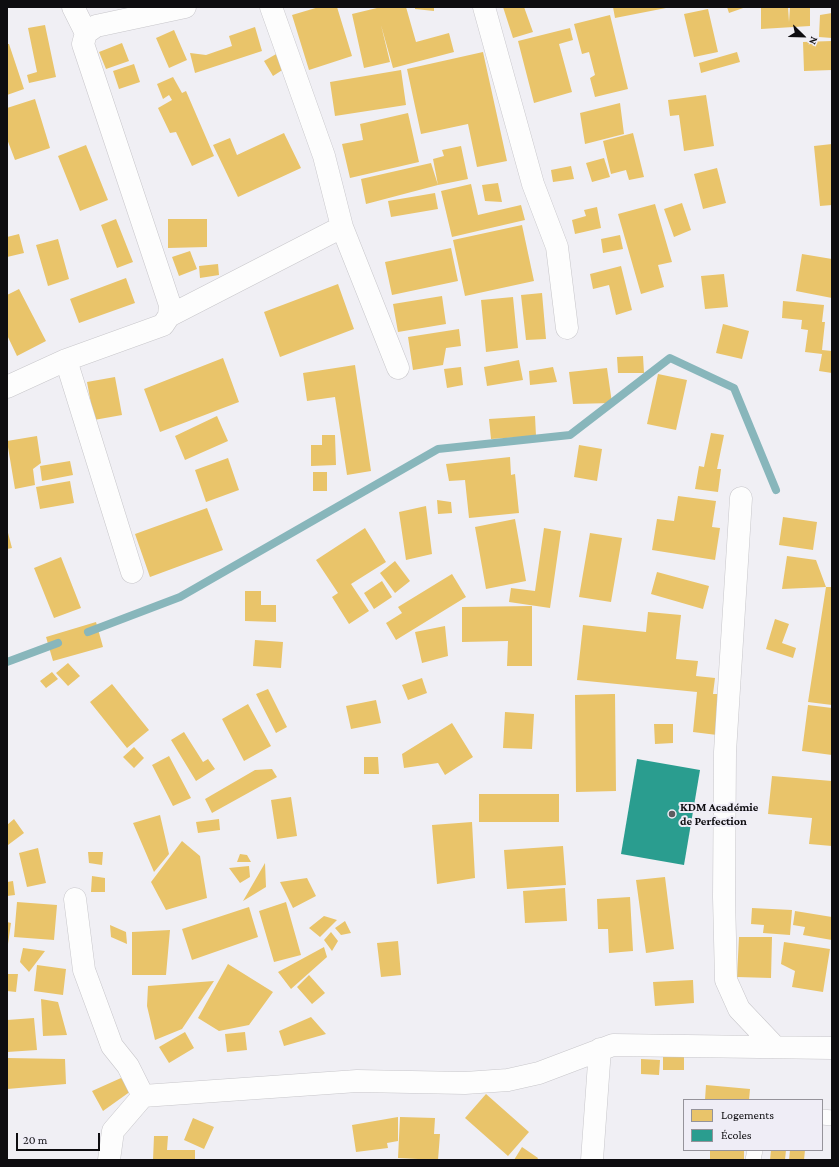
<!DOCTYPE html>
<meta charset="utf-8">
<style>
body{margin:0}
#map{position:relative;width:839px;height:1167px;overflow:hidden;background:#f0eff4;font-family:"Crimson Pro",serif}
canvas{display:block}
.frame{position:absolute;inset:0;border:8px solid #0e0d10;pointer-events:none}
.legend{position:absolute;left:683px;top:1099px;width:140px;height:52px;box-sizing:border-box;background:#efedf6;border:1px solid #95939a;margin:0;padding:5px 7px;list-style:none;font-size:12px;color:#0e0d10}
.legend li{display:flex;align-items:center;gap:8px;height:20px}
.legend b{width:20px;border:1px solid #95939a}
.north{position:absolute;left:783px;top:16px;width:40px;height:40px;-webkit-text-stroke:3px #efedf6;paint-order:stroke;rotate:113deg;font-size:11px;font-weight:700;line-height:16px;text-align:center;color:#0e0d10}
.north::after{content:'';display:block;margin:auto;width:14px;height:18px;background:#0e0d10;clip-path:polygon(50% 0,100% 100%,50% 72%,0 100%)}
.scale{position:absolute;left:16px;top:1133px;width:84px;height:18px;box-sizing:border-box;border:2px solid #0e0d10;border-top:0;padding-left:5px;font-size:12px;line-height:14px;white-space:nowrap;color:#0e0d10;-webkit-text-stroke:3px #efedf6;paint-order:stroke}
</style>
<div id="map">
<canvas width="839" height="1167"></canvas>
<div class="frame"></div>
<ul class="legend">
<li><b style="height:11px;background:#e9c46a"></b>Logements</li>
<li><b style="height:11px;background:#2a9d8f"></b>Écoles</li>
</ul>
<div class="north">N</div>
<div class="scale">20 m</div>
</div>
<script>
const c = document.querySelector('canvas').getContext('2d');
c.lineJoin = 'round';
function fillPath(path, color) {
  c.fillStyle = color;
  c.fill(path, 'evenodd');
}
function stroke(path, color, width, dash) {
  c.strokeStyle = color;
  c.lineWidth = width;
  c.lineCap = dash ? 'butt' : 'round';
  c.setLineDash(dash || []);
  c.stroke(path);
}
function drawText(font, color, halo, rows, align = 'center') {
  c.font = font + ' "Crimson Pro",serif';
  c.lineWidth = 4;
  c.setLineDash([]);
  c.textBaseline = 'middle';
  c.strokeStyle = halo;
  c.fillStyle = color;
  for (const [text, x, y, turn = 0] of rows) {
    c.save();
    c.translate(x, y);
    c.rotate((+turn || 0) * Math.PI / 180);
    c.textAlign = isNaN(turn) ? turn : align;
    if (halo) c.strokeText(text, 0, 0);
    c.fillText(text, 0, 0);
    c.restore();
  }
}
const homes = new Path2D(`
 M319,7H337L352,56L309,70L292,15Z
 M381,7H406L416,42L449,33L454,52L393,68L381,25L390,62L364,68L352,14Z
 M415,7H434V11L415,9Z
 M503,7H524L533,32L513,38Z
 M613,7H666V8L615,18Z
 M727,7H746L729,13Z
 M761,7H788L789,22L790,7H810V26L761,29Z
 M708,9L718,52L694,57L684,14Z
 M832,13V38L819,37L820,15Z
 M610,15L628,89L595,97L590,78L595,75L589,52L582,54L574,24Z
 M45,25L56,77L29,83L27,75L37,72L28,28Z
 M255,27L262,51L195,73L190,53L206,55L232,46L229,36Z
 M570,28L573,40L559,44L572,92L534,103L518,41Z
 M174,30L187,60L169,68L156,38Z
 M832,41V70L804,71L803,42Z
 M122,43L129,61L106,69L99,52Z
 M7,44H9L24,89L7,95Z
 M483,52L507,161L477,167L468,124L421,134L407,69Z
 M737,52L740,62L701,73L699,63Z
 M278,53L287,67L273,76L264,61Z
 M134,64L140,82L119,89L113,71Z
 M401,70L406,105L335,116L330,82Z
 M173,77L182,93L186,91L214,156L192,166L176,132L170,133L158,108L172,100L169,95L163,99L157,84Z
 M706,95L714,146L684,151L679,115L670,116L668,100Z
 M35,99L50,148L15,160L7,139V108Z
 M620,103L624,134L585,144L580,113Z
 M408,113L419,162L350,178L342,144L363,140L360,124Z
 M284,133L301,168L238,197L213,145L230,138L237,155Z
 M633,133L644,177L629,180L626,170L611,174L603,141Z
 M832,144V205L820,206L814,146Z
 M86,145L108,200L80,211L58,156Z
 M461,146L468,179L438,185L433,159L444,156L442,150Z
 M604,158L610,177L592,182L586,163Z
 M431,163L438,185L366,204L361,179Z
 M571,166L574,179L553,182L551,170Z
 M717,168L726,203L703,209L694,174Z
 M498,183L502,202L485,201L482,185Z
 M471,184L478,215L521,205L525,220L452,237L441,191Z
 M435,193L438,209L391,217L388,201Z
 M682,203L691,230L674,237L664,209Z
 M655,204L672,262L658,265L664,287L641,294L618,214Z
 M597,207L601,228L575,234L572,220L586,216L584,210Z
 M116,219L133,262L117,268L101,225Z
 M168,219H207V247L168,248Z
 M522,225L534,281L465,296L453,240Z
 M19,234L24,253L7,257V237Z
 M620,235L623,249L603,253L601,239Z
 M58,239L69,279L48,286L36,245Z
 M451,248L458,281L392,295L385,262Z
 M190,251L197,269L179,276L172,257Z
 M802,254L832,259V298L796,291Z
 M218,264L219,275L200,278L199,266Z
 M621,266L632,310L616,315L609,285L593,289L590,274Z
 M724,274L728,307L705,309L701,276Z
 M126,278L135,303L79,323L70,299Z
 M338,284L354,329L280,357L264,312Z
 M19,289L46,341L17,356L7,335V295Z
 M542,293L546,339L526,340L521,295Z
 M442,296L446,324L398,332L393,304Z
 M513,297L518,348L486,352L481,300Z
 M783,301L824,305L822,322H825L822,350L832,351V373L819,371L822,354L805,352L808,330L801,329L802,320L782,318Z
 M723,324L749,331L742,359L716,353Z
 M459,329L461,346L446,348L443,365L413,370L408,337Z
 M643,356L644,373H618L617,357Z
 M223,358L239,402L160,432L144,389Z
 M519,360L523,380L487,386L484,367Z
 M355,365L371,471L347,475L335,397L307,401L303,373Z
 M461,367L463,385L447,388L444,369Z
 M553,367L557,382L530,385L529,371Z
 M607,368L612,403L573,404L569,372Z
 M658,374L687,380L676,430L647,424Z
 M115,377L122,415L94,420L87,382Z
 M217,416L228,441L185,460L175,436Z
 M535,416L536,436L491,439L489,419Z
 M711,433L724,435L717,469H721L718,492L695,489L699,466L704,467Z
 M322,435H335L336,465L311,466V445H322Z
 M37,436L41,463L33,469L35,485L15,489L7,441Z
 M579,445L602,449L597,481L574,477Z
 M510,457L511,475L515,474L519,513L469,518L465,480L449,481L446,464Z
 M228,458L239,490L206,502L195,470Z
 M70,461L73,475L42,481L40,466Z
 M313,472H327V491H313Z
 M70,481L74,503L40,509L36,487Z
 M678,496L716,501L712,527L720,528L715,560L652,550L657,519L674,521Z
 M437,500L451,502L452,513L438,514Z
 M426,506L432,554L406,560L399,512Z
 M207,508L223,550L150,577L135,534Z
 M783,517L817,522L813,550L779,545Z
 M515,519L526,581L486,589L475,527Z
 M365,528L386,562L351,584L369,611L349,624L332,597L338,593L316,560Z
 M544,528L561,531L550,608L509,602L511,588L535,591Z
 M7,529L12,548L7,549Z
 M590,533L622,538L611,602L579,597Z
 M787,556L816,560L826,587L782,589Z
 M61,557L81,608L54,618L34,568Z
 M395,561L410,581L395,593L380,573Z
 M657,572L709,586L703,609L651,594Z
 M452,574L466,597L396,640L386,623L402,613L398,607Z
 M382,581L392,597L374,609L364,593Z
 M826,587H832V705L808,702Z
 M245,591H261V605H276V622L245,621Z
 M532,606V666H507L508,641L462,642V607Z
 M648,612L681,615L676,659L698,661L696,676L715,678L713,694H721L717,735L693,732L697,692L577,680L583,625L646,632Z
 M775,619L789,624L782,643L796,648L793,658L766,649Z
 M96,622L103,647L53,661L46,637Z
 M445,626L448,656L422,663L415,632Z
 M255,640L283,642L281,668L253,666Z
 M68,663L80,676L68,686L56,673Z
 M52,672L58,679L46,688L40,681Z
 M422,678L427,693L408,700L402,685Z
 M112,684L149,730L127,748L90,702Z
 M268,689L287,727L276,733L256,694Z
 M612,694H615L616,791L576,792L575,695Z
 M376,700L381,723L351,729L346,706Z
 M248,704L271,746L244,761L222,719Z
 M808,705L832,708V755L802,751Z
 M505,712L534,714L532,749L503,748Z
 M452,723L473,757L445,775L438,763L404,768L402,754Z
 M654,724H673V743L655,744Z
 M184,732L203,762L208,759L215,769L196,781L171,740Z
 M134,747L144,758L134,768L123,757Z
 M169,756L191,798L173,806L152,765Z
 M364,757H378L379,774H364Z
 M272,769L277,777L212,813L205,799L255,770Z
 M772,776L832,781V846L809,844L812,818L768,814Z
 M479,794H559V822H479Z
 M291,797L297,836L277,839L271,800Z
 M160,815L169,854L154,872L133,823Z
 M14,819L24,833L8,845L7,825Z
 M219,819L220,830L198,833L196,822Z
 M472,822L475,878L437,884L432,825Z
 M182,841L200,856L207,898L166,910L151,882Z
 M563,846L566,885L507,889L504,850Z
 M38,848L46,883L27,887L19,853Z
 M88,852H103L102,865L89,863Z
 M240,854L247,855L251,862H237Z
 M265,863L266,887L243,901Z
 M249,866L250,877L240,883L229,868Z
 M92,876L105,878V892H91Z
 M665,877L674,949L646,953L636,880Z
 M307,878L316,896L293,908L280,882Z
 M13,881L15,895L7,896V882Z
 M565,888L567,921L525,923L523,891Z
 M630,897L633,951L609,953L608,929H598L597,899Z
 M17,902L57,905L54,940L14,937Z
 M286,902L301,955L274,962L259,911Z
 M249,907L258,937L192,960L182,929Z
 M752,908L792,910L790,935L763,933L764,925L751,924Z
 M795,911L832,917V940L803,935L805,927L793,925Z
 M324,916L337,920L320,937L309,928Z
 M345,921L351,933L341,935L335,928Z
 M7,922L11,923L8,944H7Z
 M110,925L126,932L127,944L111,937Z
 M170,930L166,975H132V932Z
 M331,932L338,941L332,951L324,940Z
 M739,937H772L771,978L737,977Z
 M398,941L401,975L381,977L377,943Z
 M784,942L830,949L823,992L792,987L795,971L781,964Z
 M324,947L327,957L291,989L278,972Z
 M23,948L45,951L29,972L20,962Z
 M228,964L273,992L249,1025L219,1031L198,1018Z
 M37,965L66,969L63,995L34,991Z
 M7,974H18L16,992L7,991Z
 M309,975L325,993L312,1004L297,987Z
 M693,980L694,1003L655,1006L653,982Z
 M214,981L182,1029L155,1040L147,1006L148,986Z
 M41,999L58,1002L67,1035L43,1036Z
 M311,1017L326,1034L284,1046L279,1031Z
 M34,1018L37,1050L7,1052V1020Z
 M185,1032L194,1048L169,1063L159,1047Z
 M245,1032L247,1050L227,1052L225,1034Z
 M663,1057H684V1070H663Z
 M7,1058L65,1059L66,1084L7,1089Z
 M641,1059L660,1060L659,1075L641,1074Z
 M121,1078L131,1091L103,1111L92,1091Z
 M706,1085L750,1089L749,1100H705Z
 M486,1094L529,1132L508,1156L465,1118Z
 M398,1117V1141L387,1143L388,1148L356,1152L352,1125Z
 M400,1117L435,1118L434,1134H440L438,1160L398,1158Z
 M193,1118L214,1127L204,1149L184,1140Z
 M154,1136H168L167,1150H195V1160H153Z
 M522,1147L538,1158L537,1160H514Z
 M710,1150H744V1160H710Z
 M771,1150H786L785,1160H770Z
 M790,1150H805L804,1160H789Z`);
const schools = new Path2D(`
 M637,759L700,770L684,865L621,854Z`);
const stream = new Path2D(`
 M88,632L180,597L438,449L570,435L670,358L734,388L776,490
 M7,662L58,643`);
const service = new Path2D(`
 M822,1117L832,1118
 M753,1160L755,1150`);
const minor = new Path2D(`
 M271,7L324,156L342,227L398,368
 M484,7L533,184L557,247L567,328
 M86,33L96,26L185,7
 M169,316L342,227
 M66,360L132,572
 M7,387L66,360L163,325L169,316L170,305L83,44L86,33L73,7
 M741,498L725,752L724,897L726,980L739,1009L775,1047
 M75,899L84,970L112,1046L128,1066L143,1096L113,1131L109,1160
 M143,1096L357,1081L465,1083L508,1080L539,1073L613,1045L832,1048
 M592,1160L600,1049`);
const markers = [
 [672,814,4,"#5d5c60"]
];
const poiNames = [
 ["KDM Académie",680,807],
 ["de Perfection",680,821]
];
fillPath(homes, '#e9c46a');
fillPath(schools, '#2a9d8f');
stroke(stream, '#88b6bb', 8);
stroke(service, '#c7c6ca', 16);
stroke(minor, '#c7c6ca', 23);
stroke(service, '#fdfdfd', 15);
stroke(minor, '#fdfdfd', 22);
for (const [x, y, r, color] of markers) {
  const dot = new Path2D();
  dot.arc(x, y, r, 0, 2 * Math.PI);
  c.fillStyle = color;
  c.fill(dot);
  stroke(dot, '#efedf6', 1.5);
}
drawText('bold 12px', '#0e0d10', '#efedf6', poiNames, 'left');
</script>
